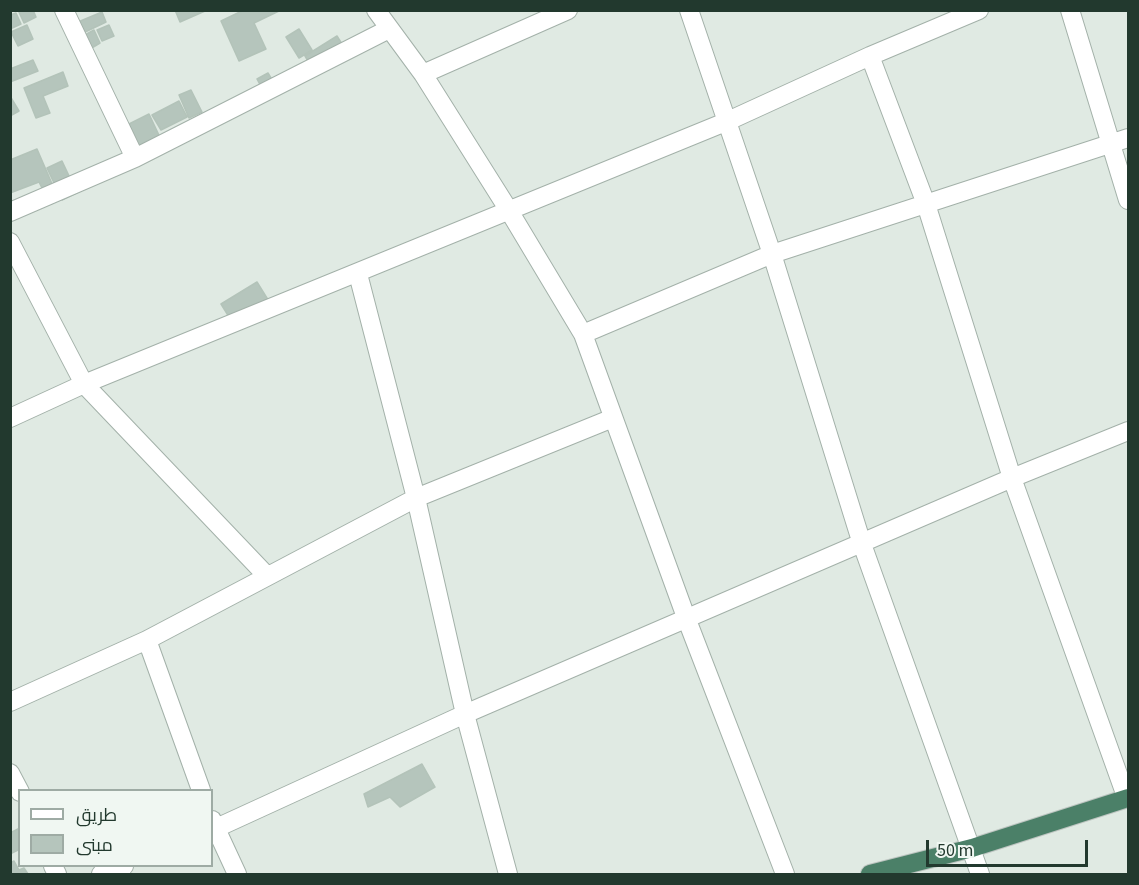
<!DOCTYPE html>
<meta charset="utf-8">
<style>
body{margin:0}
#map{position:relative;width:1139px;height:885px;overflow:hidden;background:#e0eae3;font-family:"Source Sans 3",Cairo,sans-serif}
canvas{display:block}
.frame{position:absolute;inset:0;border:12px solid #22392e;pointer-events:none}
.legend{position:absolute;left:18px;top:789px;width:195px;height:78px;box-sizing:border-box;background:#f0f7f2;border:2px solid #9eaba4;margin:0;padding:8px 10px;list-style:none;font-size:18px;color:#22392e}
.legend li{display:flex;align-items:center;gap:12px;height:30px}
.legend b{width:30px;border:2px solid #9eaba4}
.scale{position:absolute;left:926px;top:840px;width:162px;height:27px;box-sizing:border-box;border:3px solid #22392e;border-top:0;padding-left:8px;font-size:18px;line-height:21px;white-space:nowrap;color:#22392e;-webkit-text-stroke:4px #f0f7f2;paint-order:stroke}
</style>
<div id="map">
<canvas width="1139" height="885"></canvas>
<div class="frame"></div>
<ul class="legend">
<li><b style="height:8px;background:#fff"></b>طريق</li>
<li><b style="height:16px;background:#b5c5bc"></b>مبنى</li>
</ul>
<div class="scale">50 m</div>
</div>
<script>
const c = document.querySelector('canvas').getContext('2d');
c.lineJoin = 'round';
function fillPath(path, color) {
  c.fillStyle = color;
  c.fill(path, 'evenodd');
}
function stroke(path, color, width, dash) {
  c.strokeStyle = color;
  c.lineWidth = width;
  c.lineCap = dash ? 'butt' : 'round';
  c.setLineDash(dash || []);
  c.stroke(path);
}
const building = new Path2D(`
 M18,10H33L36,17L24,23Z
 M175,10H205V11L180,22Z
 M244,10H281L254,23L266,49L239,61L221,21Z
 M102,12L106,22L83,33L78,22Z
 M16,13L21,24L10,29V15Z
 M27,25L33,39L18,46L11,32Z
 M109,25L114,36L102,41L97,30Z
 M299,29L312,50L299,58L286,37Z
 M94,30L100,43L90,49L83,36Z
 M337,36L347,52L314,71L305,56Z
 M33,60L38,71L10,82V69Z
 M63,72L68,86L43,96L50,113L36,118L24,88Z
 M268,73L277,88L265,94L257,79Z
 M191,90L202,112L189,118L179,95Z
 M10,96L19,111L10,116Z
 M179,101L187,117L161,130L152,115Z
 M149,114L165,148L143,158L127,125Z
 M37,149L53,186L43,190L39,182L10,193V160Z
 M62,161L70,178L101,181L62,200L47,168Z
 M257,282L270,303L234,325L221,304Z
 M422,764L435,787L400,807L390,797L368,807L364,794Z
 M20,828V849L10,854V833Z
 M14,861L19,870L24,868L28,874H10V863Z`);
const minor = new Path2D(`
 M64,10L135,158
 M376,10L423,74L508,209L583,334L687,620L785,874
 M689,10L772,254L862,544L980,874
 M1070,10L1128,200
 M870,56L926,204L1012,478L1127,799
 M423,74L568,10
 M10,212L135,158L389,29
 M10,242L84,384L267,576
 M358,274L416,498L465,714L508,874
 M583,334L772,254L1128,138
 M10,418L84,384L728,121L870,56L979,10
 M147,640L201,790
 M10,702L147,640L416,498L613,418
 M10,773L20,792
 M212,820L237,874
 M212,830L465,714L1012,478L1128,431
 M53,866L57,874
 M101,874L124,866`);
const trunk = new Path2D(`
 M870,874L972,848L1128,798`);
fillPath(building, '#b5c5bc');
stroke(building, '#b3c3b9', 1.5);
stroke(minor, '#a3b1a9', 20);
stroke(trunk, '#bdc4c0', 20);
stroke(minor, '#fff', 18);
stroke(trunk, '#4b8068', 18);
</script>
